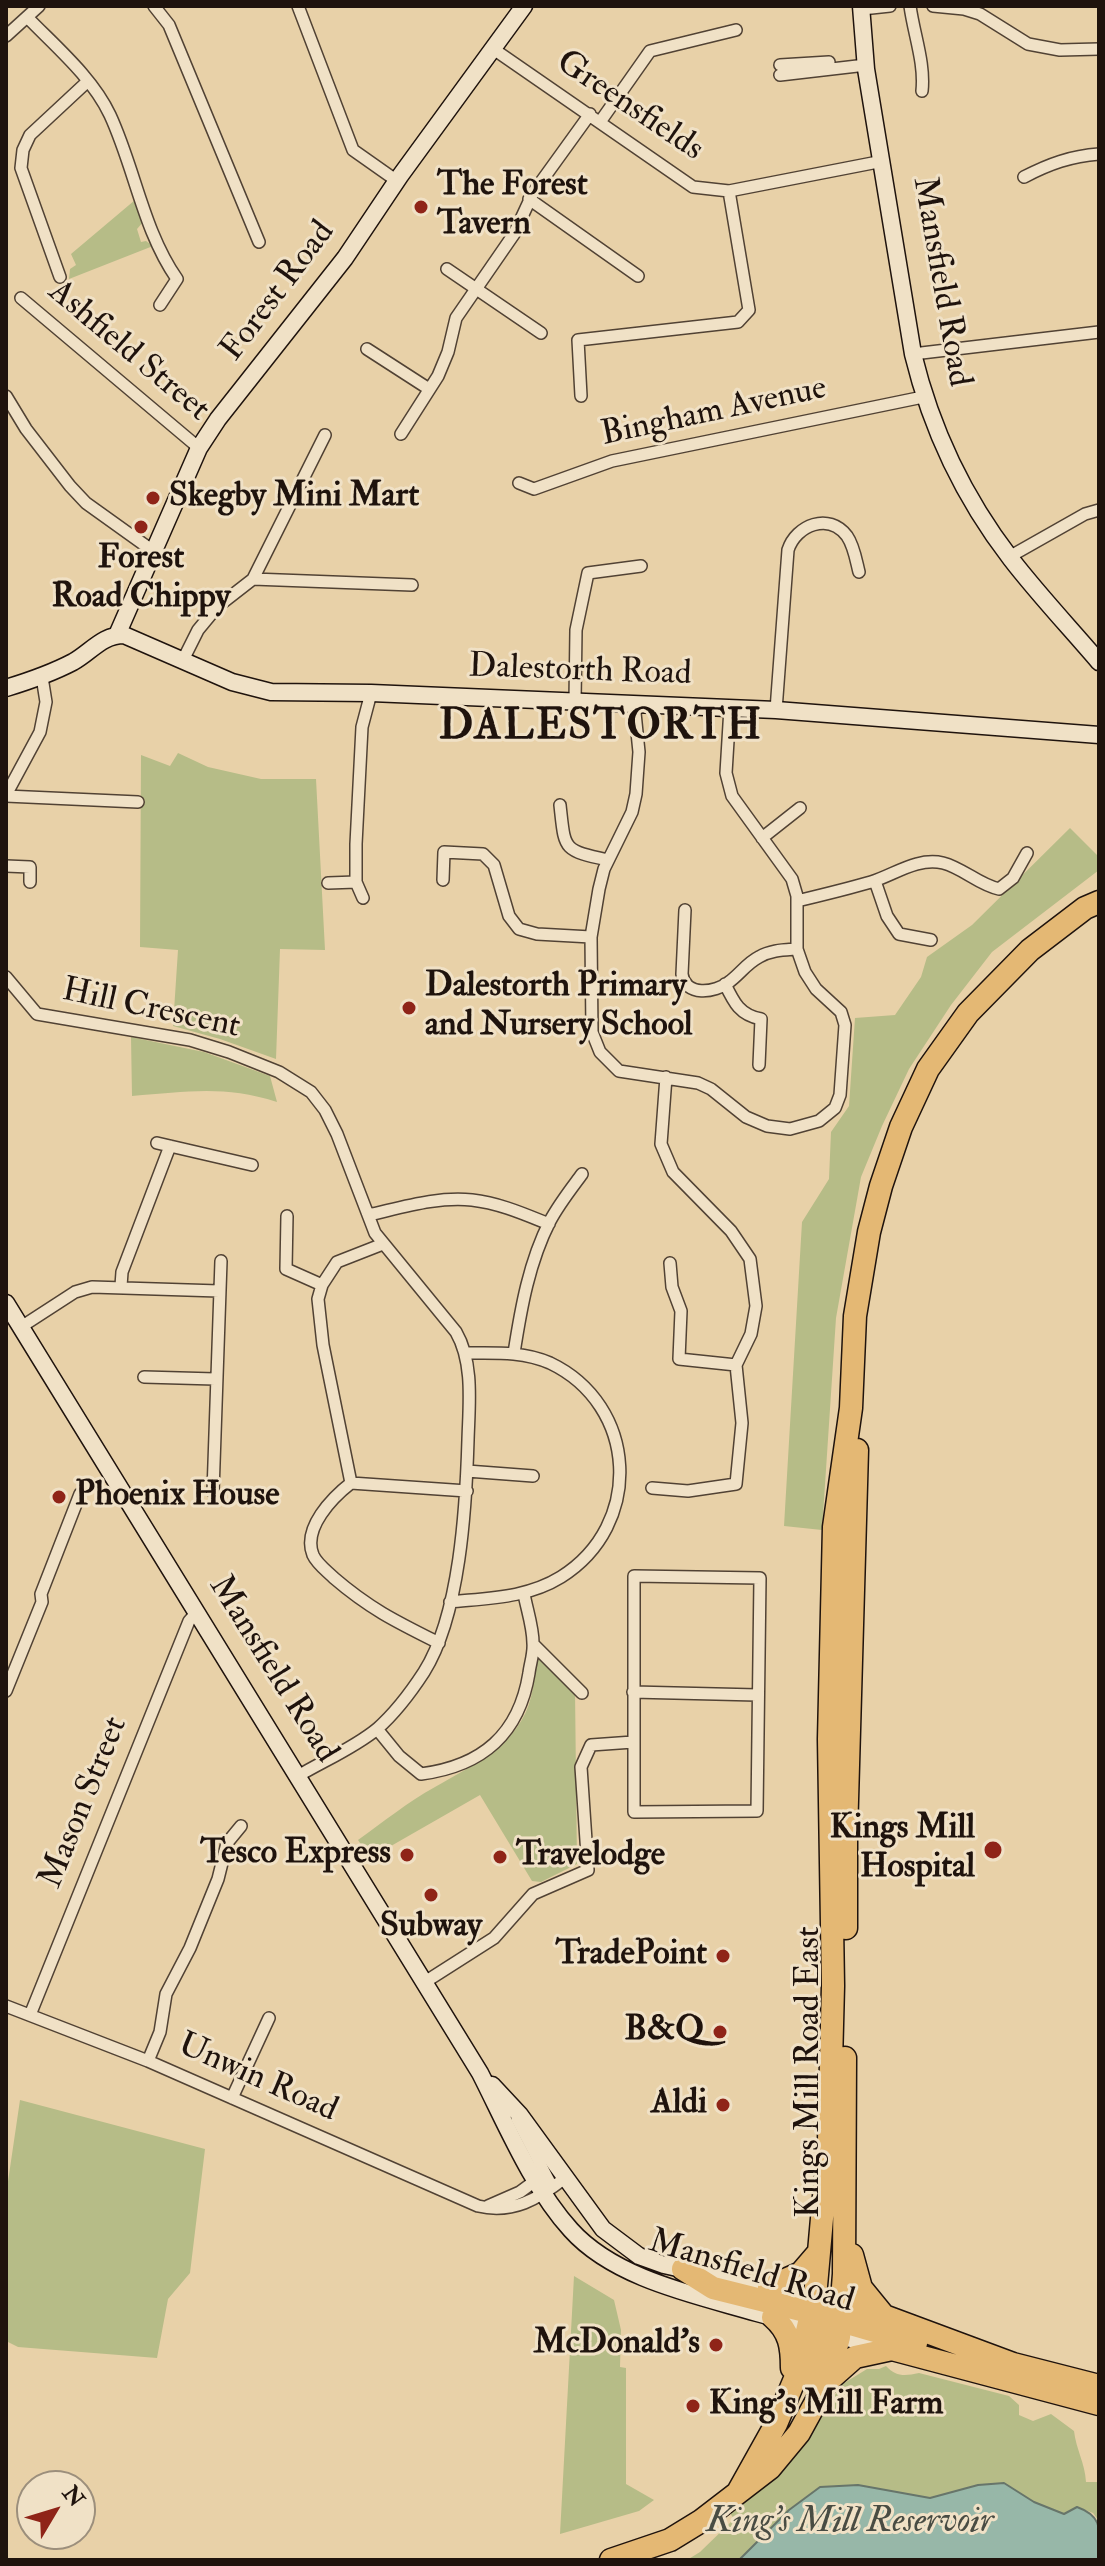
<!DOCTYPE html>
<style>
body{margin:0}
#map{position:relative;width:1105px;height:2566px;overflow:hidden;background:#e8d1a8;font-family:"IM FELL Double Pica",serif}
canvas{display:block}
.frame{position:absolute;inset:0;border:8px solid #1f130d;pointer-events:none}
.north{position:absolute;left:16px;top:2470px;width:80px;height:80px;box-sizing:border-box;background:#f0e1c6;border:2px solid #9c8f7c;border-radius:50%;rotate:52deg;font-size:22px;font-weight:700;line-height:32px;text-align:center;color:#1f130d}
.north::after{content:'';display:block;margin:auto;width:28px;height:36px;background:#8f2418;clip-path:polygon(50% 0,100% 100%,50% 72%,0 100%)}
</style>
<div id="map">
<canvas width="1105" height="2566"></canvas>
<div class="frame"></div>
<div class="north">N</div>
</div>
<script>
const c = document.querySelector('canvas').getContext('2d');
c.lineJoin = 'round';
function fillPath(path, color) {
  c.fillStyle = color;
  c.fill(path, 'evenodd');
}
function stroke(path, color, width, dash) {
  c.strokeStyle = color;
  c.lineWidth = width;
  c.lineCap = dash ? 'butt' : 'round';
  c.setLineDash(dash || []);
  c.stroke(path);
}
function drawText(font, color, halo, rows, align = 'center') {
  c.font = font + ' "IM FELL Double Pica",serif';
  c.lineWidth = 6;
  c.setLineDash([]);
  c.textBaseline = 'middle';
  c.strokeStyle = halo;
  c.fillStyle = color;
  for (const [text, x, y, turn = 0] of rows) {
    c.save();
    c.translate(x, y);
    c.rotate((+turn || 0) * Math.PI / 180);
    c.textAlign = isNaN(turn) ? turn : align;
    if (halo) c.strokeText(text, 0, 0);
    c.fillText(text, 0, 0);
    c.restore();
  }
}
const green = new Path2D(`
 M135,200L144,221L137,229L141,242L146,241L153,246L69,279L70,269L76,265L71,254Z
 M178,753L208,767L261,779H316L325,950L280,949L276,1059L220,1039L173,1026L178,950L140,947L141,755L170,766Z
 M1070,828L1099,857V870L992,952L951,1005L909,1069L882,1126L861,1177L836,1318L822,1530L784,1526L802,1222L829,1179L831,1132L849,1106L855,1018L895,1015L921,977L927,957L972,925Z
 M131,1037L204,1052L270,1076L277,1102C223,1085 187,1092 132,1096Z
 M543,1659L575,1691L577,1864L541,1882L532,1881L480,1795L370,1858L358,1840C383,1822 408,1802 435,1787C473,1765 520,1744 531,1697C534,1685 535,1672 537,1660Z
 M20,2100L205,2149L190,2273L168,2299L157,2358L18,2347L6,2341V2195Z
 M574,2276L614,2300L621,2330L620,2367L626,2368V2484L654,2500L639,2511L560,2534Z
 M886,2366C896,2377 905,2376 919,2373L1009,2396L1019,2405V2415L1033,2421L1051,2414L1074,2431C1076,2449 1085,2463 1086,2482H1099V2521L1093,2513L1077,2507L1064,2514L1034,2502L1004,2483L978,2485L930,2498L858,2485L820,2487L789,2510L739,2560H687L700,2552L734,2519L728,2510L805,2445L841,2385L867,2369H879Z`);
const water = new Path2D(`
 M1004,2483L1034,2502L1064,2514L1077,2507C1105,2517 1099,2532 1099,2560H739L789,2510L820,2487L858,2485L930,2498L978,2485Z`);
const street = new Path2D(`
 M154,6L169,25L259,242
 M298,6L353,150L397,181
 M910,6C914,35 925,63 922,91
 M933,6L964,9L980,14L1028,44L1060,50L1099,49
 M862,9L890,6
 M27,17C56,47 92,77 110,115C135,169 143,230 177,279L160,305
 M6,36L39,6
 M492,48L693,187L729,191L883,161
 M780,65L829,62
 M780,75L866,65
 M600,122L650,51L736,30
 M1024,177C1049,164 1071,156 1099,154
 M529,199L638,276
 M447,269L541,333
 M60,277L21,168L23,150L30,135L88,81
 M21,298L199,448
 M367,349L429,389
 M913,354L1099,332
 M6,396L26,429L70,486L86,503L153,551
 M581,396L578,340L738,322L749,310L729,191
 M401,434L438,376L448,352L456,318L514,234L533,193L590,114
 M519,483L534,489L612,461L923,397
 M1009,557L1085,514L1099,510
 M253,579L412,585
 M183,660L198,630L217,607L253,579L325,435
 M575,701L576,630L588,573L641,566
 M634,703L639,752L636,794L632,812L604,869L599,889L591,937L592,1032L600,1052L619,1071L698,1083L711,1089L746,1117L767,1126L790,1129L819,1121L835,1108L840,1095L845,1025L841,1012L816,989L805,972L797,949V896L792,879L732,796L726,773L730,708
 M776,710L788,550C796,525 829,512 847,536C854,546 856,560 859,572
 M6,795L40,732L46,702L42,677
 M6,796L138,802
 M560,805C565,850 562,850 608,860
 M762,838L800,808
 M6,866L30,867V882
 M443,880L444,852L483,854L494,865L509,916L519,929L537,934L591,937
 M875,881L887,916L899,934L931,940
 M328,883L356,882
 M363,898L356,882V844L362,727L371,693
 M797,901C822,895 847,889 871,882C894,875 917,857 943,863C963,868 979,885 999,889L1013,878L1027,853
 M685,910L682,974C685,997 715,993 729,982C740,974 747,963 759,957C771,950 784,950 797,949
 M6,977L37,1014L190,1040L229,1052L279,1072L311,1092L325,1110L337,1134L375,1233L456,1332C474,1363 469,1405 468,1440C466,1507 460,1615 424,1672C411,1692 394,1714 377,1729C354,1748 323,1761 298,1776
 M725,984C734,1003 740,1015 761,1019L759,1065
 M157,1143L252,1165
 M368,1215C400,1208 438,1196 472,1200C499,1203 524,1214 549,1224
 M287,1216L286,1269L322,1285
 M670,1263L672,1287L681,1311L679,1359L736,1365
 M121,1286L122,1272L170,1146
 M21,1327L75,1292L92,1287L219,1291
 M514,1353C521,1308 529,1262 550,1221C559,1204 571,1189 582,1174
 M144,1377L215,1379
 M467,1471L533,1476
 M351,1483L323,1345L318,1299L322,1285L337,1262L383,1244
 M652,1488L688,1491L736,1484L742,1423L736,1365L751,1334L756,1306L750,1259L731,1231L673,1172L661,1144L666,1077
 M213,1492L221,1261
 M634,1576L760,1578L757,1811L634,1812Z
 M450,1602C489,1598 527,1598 561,1577C644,1525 638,1405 550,1363C523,1351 494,1353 466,1353
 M439,1643C397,1622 370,1609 334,1578C327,1571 317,1564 313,1555C302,1528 333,1497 351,1483L467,1491
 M533,1644L582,1693
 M6,1691L42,1602L41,1594L80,1494
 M633,1692L757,1695
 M377,1729L399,1756L421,1774C482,1766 519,1735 529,1673C530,1664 534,1653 533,1643C533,1627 527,1610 524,1594
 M425,1982L494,1938L533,1894L588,1870L581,1767L591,1745L633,1742
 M6,2006L148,2061L478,2206C513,2214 538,2199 565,2178
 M30,2015L189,1621L196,1613
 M148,2061L160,2032L166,1994L190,1948L218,1879L227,1843L241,1826
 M232,2098L269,2018
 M517,2119L549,2181L545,2193
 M488,2206L520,2192L539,2178`);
const secondary = new Path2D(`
 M861,6L866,69L913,354C931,428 964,498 1011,559C1038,594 1070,628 1099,662
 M117,635L199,448L218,419L345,258L400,176L524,6
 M6,688C29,681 52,673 73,662C91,652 102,635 124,635L232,682L271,692L371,693L776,710L1099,735
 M6,1303L480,2073C506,2124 532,2187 571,2230C615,2279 696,2295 757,2313C800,2325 842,2337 886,2348
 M492,2085L520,2115L603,2229L639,2256L664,2265L841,2305`);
const highway = new Path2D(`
 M846,1928V1835L857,1450
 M852,2255L861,2288L883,2315
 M683,2269L713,2288L813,2313L824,2322
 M769,2287L801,2273L819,2252
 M841,2305L884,2316L1013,2364L1099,2386
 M828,2313L840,2321L916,2343
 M773,2317C790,2332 792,2347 792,2368
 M811,2376L827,2325L835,2312
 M829,2380L855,2357L892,2349L1099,2404
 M738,2492L776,2424L797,2374L815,2297L829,2140L833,1986L829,1739L834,1527L851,1408L855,1316L869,1232L881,1186L901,1127L928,1069L968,1013L1030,950L1085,908L1099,902
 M611,2560L670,2540L701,2521L770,2468L799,2433L828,2380L839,2337L844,2274L845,2058`);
const markers = [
 [421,207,8,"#8f2418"],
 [153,498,8,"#8f2418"],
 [141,527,8,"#8f2418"],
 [409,1008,8,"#8f2418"],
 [59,1497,8,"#8f2418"],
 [993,1850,10,"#8f2418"],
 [407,1855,8,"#8f2418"],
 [500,1857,8,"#8f2418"],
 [431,1895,8,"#8f2418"],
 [723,1956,8,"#8f2418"],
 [720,2032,8,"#8f2418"],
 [723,2105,8,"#8f2418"],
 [716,2345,8,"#8f2418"],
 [693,2406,8,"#8f2418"]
];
const streetNames = [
 ["Greensfields",629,107,34],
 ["Mansfield Road",940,282,80],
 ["Forest Road",279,292,-53],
 ["Ashfield Street",128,352,40],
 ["Bingham Avenue",714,413,-12],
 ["Dalestorth Road",580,672,2],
 ["Hill Crescent",151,1010,12],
 ["Mansfield Road",272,1670,58],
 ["Mason Street",85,1803,-68],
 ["Kings Mill Road East",811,2072,-90],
 ["Unwin Road",257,2079,24],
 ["Mansfield Road",751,2273,17]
];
const poiNames = [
 ["The Forest",437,187],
 ["Tavern",437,226],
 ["Skegby Mini Mart",169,498],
 ["Forest",141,560,"center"],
 ["Road Chippy",141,599,"center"],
 ["Dalestorth Primary",425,988],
 ["and Nursery School",425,1027],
 ["Phoenix House",75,1497],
 ["Kings Mill",975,1830,"right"],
 ["Hospital",975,1869,"right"],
 ["Tesco Express",391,1855,"right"],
 ["Travelodge",516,1857],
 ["Subway",431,1928,"center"],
 ["TradePoint",707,1956,"right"],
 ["B&Q",704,2032,"right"],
 ["Aldi",707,2105,"right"],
 ["McDonald's",700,2345,"right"],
 ["King's Mill Farm",709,2406]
];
const waterNames = [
 ["King's Mill Reservoir",850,2523]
];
const districtNames = [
 ["DALESTORTH",601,729]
];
fillPath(green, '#b6bc87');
fillPath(water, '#97b7a8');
stroke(water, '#67756a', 2);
stroke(street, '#514234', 14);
stroke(secondary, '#1f130d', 19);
stroke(highway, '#1f130d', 25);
stroke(street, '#f0e1c6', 11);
stroke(secondary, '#f0e1c6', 16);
stroke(highway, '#e4b874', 22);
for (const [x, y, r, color] of markers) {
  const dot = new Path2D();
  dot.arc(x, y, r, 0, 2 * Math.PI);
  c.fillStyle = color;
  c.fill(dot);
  stroke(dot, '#f0e1c6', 3);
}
drawText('34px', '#1f130d', '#f0e1c6', streetNames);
drawText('bold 34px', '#1f130d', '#f0e1c6', poiNames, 'left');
drawText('italic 36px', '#494c43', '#f0e1c6', waterNames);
c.letterSpacing = '2px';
drawText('bold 42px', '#1f130d', '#f0e1c6', districtNames);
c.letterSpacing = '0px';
</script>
